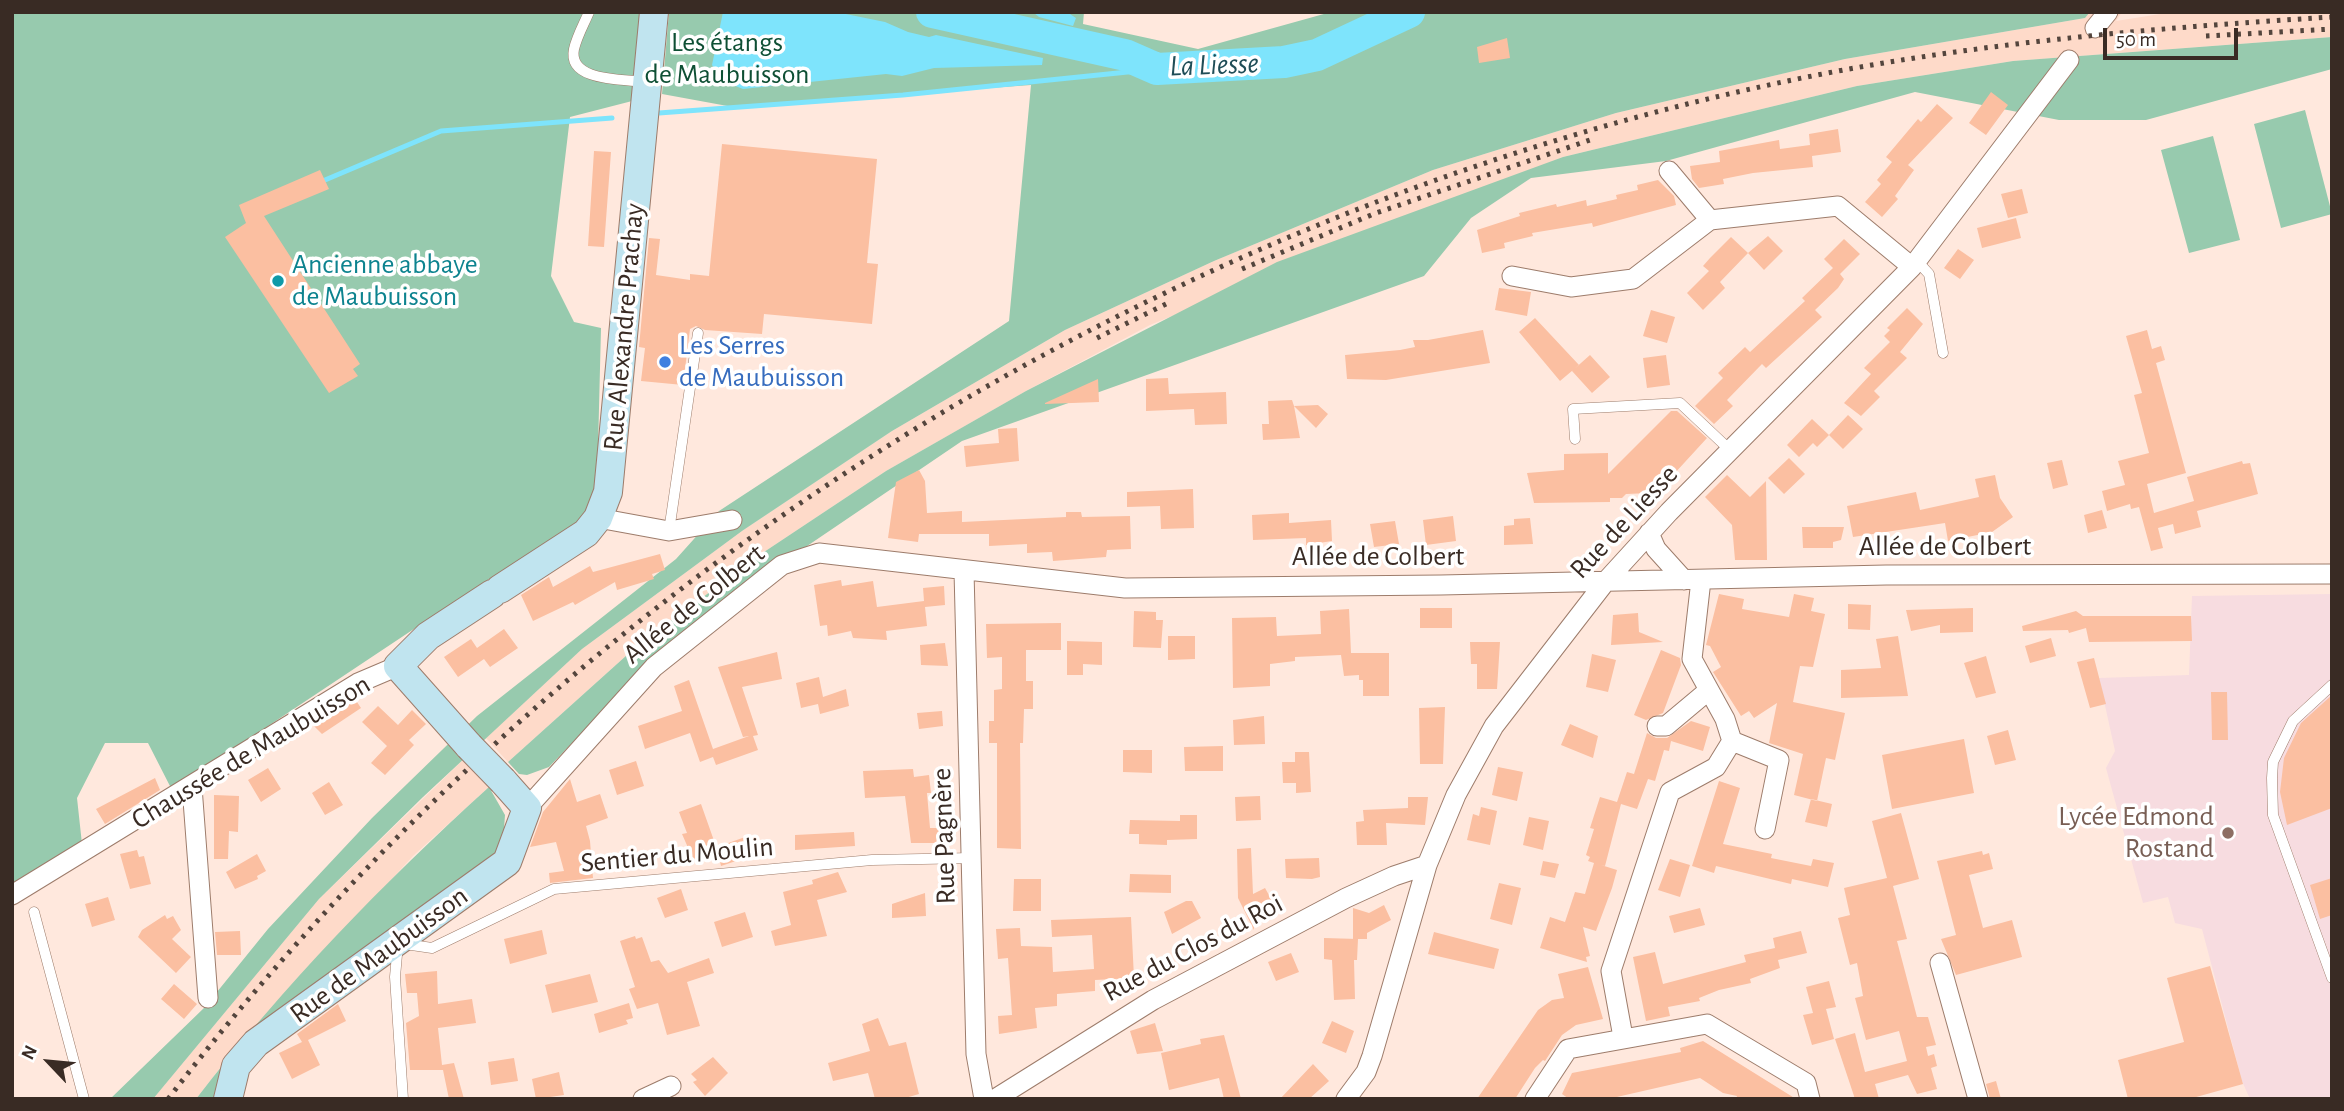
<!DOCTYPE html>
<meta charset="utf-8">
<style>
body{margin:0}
#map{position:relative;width:2344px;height:1111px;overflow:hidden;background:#ffe8dd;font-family:"Alegreya Sans",sans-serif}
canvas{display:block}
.frame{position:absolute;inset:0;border:14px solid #392b24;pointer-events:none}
.north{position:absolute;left:14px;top:1027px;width:70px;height:70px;-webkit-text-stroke:5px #fff;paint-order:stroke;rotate:296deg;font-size:19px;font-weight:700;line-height:28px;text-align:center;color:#392b24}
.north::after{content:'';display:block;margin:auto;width:24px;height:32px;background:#392b24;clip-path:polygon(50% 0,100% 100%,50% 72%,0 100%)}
.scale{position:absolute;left:2103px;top:28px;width:135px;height:32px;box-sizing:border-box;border:4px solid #392b24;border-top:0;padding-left:9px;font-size:21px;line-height:24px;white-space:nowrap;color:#392b24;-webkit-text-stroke:5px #fff;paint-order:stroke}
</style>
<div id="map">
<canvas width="2344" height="1111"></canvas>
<div class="frame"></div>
<div class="north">N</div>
<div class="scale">50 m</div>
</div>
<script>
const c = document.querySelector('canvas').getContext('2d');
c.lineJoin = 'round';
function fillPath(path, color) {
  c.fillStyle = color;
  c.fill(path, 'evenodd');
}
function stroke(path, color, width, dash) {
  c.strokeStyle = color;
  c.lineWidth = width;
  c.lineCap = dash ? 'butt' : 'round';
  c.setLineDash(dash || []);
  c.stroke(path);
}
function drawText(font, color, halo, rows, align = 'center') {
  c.font = font + ' "Alegreya Sans",sans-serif';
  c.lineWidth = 7;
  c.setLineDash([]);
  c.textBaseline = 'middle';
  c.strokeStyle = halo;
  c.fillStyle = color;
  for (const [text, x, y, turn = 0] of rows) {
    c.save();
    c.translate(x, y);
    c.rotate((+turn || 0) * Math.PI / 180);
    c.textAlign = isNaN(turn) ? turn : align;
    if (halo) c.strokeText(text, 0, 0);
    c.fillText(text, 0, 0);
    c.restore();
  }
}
const built = new Path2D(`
 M2090,12H2122L2116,21L2173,12H2332V37L2013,61L1857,86L1563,157L1150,325L1026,391L886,471L761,554L637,646L508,762L486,738L582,649L742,531L892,431L1065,330L1214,261L1433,170L1616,113L1845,59L2085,18Z
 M463,760L489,787L413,856L227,1059L196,1099H153L319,899Z`);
const education = new Path2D(`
 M2332,594V1099H2250L2242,1081L2202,929L2175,923L2168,897L2143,903L2106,768L2115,751L2099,678L2189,675L2192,596Z`);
const green = new Path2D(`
 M12,12H645L636,100L570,117L551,276L574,322L601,328L597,488L594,502L571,529L486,581L172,790L148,743H105L77,798L82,844L12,886Z
 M669,12H1084L1083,24L1198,49L1331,12H2090L2085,18L1845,59L1616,113L1433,170L1214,261L1065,330L892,431L742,531L582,649L423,797L319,899L153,1099H110L204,1008L268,929L372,818L477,716L676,559L719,511L1009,321L1031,85L733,107L662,94Z
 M2332,37V69L2146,120H2059L1915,92L1666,161L1531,178L1471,218L1424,276L962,441L757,580L638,674L549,767L527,775L519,774L508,762L637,646L761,554L886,471L1026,391L1277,262L1563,157L1857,86L2013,61Z
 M2305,110L2332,214L2281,228L2254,124Z
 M2213,136L2240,240L2189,253L2161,150Z
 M489,787L505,815L503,843L481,876L354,964L214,1099H196C284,985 383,883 489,787Z`);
const water = new Path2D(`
 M723,12H836L885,22L908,32L929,37L936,35L1043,58L1042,65L934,68L902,76L886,74L743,89L723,81L712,65Z
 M1067,12L1076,18L1073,26L1039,17L1034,13Z`);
const stream = new Path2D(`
 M659,113L903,95L1157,69
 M325,180L441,131L612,118`);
const river = new Path2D(`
 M932,12L1125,55L1157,69L1284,62L1317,55L1409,12`);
const building = new Path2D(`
 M1507,38L1510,58L1479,63L1477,47Z
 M1991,92L2008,105L1986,135L1969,123Z
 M1937,104L1953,118L1908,165L1914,170L1895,196L1898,199L1882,217L1865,202L1881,184L1877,180L1892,162L1886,157L1918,119L1921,122Z
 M1838,129L1841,152L1812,156L1813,167L1753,173L1723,179L1724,184L1699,188L1692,179L1690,166L1720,162L1719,151L1779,140L1780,149L1810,145L1809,134Z
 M722,144L877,159L867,263L878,264L872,324L764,314L762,334L705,330L696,326L690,329L683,385L641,381L645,348L639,347L649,238L660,239L656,275L690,280V274L709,276Z
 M594,151L611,152L604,247L588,246Z
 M320,170L329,189L264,216L360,364L353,369L358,376L329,393L225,237L246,223L239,205Z
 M1658,180L1674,196L1676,205L1593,227L1592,223L1532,233L1533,236L1504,243L1505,248L1482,253L1477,230L1520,216L1519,213L1556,204L1557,207L1586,200L1587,206L1617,199L1616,195L1638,190L1637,185Z
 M2022,189L2028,213L2008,218L2001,194Z
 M2016,218L2021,238L1982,248L1977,228Z
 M1768,236L1783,251L1764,270L1748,253Z
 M1731,237L1748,253L1720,282L1725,288L1703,310L1687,293L1709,271L1703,266L1710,258Z
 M1844,239L1860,254L1840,274L1844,279L1838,288L1815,310L1822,317L1766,368L1762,364L1727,400L1733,406L1714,424L1695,406L1723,378L1718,373L1745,347L1750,352L1805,301L1802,298L1833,268L1824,259Z
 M1958,249L1974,260L1960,279L1944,268Z
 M1499,288L1531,292L1527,316L1495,310Z
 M1907,308L1923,324L1900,352L1907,358L1874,391L1880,397L1861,416L1844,403L1871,374L1864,368L1890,342L1884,336L1890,330L1887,328Z
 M1651,310L1675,317L1667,343L1643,336Z
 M1535,318L1579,365L1560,381L1519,332Z
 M1483,330L1490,363L1386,380L1347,379L1345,355L1400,350L1415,347L1413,340H1428Z
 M2147,330L2152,349L2161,346L2165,360L2156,363L2186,473L2147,484L2154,513L2194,501L2187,477L2242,461L2243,464L2250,463L2258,494L2197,511L2201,527L2175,534L2173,524L2158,528L2163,548L2151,551L2139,507L2131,509L2130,504L2107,511L2102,491L2125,485L2118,461L2149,453L2134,395L2142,393L2126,336Z
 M1590,355L1610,377L1592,393L1572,371Z
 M1666,355L1670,385L1647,388L1643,358Z
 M1168,378L1169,394L1226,392L1227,424L1195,425L1194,409L1146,411V379Z
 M1098,379L1099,402L1045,404V403Z
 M1292,400L1294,406L1318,405L1328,414L1316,428L1294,406L1300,438L1263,440L1262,424H1269L1268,401Z
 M1671,411H1677L1707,438L1663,486L1660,483L1650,493L1626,494L1622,498H1610V502L1534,503L1527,473L1564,470V454L1608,453V474Z
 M1848,415L1863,429L1843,449L1829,435L1817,447L1813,443L1799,457L1787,445L1812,419L1829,435Z
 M1017,428L1019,461L966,467L964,446L999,443L998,429Z
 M1789,458L1805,474L1784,494L1768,478Z
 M2062,460L2068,485L2053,489L2047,463Z
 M919,470L925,481L927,513L962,511V522L1066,517V512H1081L1082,517L1130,516L1131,549L1107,550L1106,557L1053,561L1052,552L1027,553V544L989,546V534H919L918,542L888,538L896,482Z
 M1727,475L1750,497L1766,481L1767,560H1735L1732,525L1705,497Z
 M1995,475L2000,498L2013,517L1992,532L1948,541L1945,523L1853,537L1847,506L1916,492L1920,510L1952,503L1979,497L1975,479Z
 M1193,489L1194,528L1161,529L1160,506L1127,507V492Z
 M2102,510L2107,528L2088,533L2084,515Z
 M1289,513V523L1331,520L1332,541L1306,545V538L1253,540L1252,515Z
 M1453,516L1456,541L1426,545L1423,520Z
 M1530,518L1533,544L1504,545V526L1514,525V519Z
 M1395,521L1399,544L1374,547L1370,524Z
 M1802,527H1844L1841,540L1833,542V548H1803Z
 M660,554L665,570L652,574L654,579L617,590L615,582L575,605L573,602L533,621L521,595L549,577L553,587L590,566L593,572Z
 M841,580L842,586L873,581L877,607L924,601L923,588L944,586L945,605L925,607L927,626L886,631L887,640L853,638L851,631L828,636L827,625L820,626L814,585Z
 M1719,594L1744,599L1742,609L1789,617L1794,594L1814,598L1811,611L1825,614L1813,667L1800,666L1793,702L1845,713L1835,760L1826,758L1817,801L1794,795L1803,754L1769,743L1777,703L1754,718L1749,711L1741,716L1713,672L1721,667L1710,646L1706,645Z
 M1848,604L1871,605L1870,630L1848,629Z
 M1420,608H1452V628H1420Z
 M1973,608V632L1940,633V625L1911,631L1906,610Z
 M1349,609L1351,653H1389V696H1363V680H1359V675L1344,676L1341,655L1295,657V661L1270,664V686L1233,688L1232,618L1276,617L1277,636L1321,634L1320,611Z
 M1134,611L1156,612V620H1163L1161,648L1133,647Z
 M2076,611L2083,616H2191L2192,641L2089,642L2086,628L2069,633L2068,630L2023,631L2022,626Z
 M1638,613L1639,632L1663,642L1611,645L1613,615Z
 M1061,623V650H1026V681H1033V709H1024L1023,743H1020L1021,849L997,848V743H989V721H994V690L1002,689V657L987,658L986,624Z
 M504,629L518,648L490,667L484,659L458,677L444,657L471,639L477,648Z
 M1168,636H1195V659L1168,660Z
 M1898,636L1908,696L1841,698V670L1881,668L1876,639Z
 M2051,638L2056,656L2030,663L2025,646Z
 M1067,641L1102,642V665L1083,664V675H1067Z
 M1470,642H1500L1497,689H1477V664H1471Z
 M945,643L948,666L921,665L920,645Z
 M1661,650L1680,658L1681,665L1663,713L1646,720L1634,715Z
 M777,652L782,679L742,687L758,735L753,736L758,750L716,765L713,757L700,762L690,733L645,749L638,726L682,711L674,686L689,680L713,749L749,736L743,737L718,667Z
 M1592,654L1616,660L1608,692L1586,687Z
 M1986,656L1996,693L1976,698L1964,663Z
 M2094,658L2106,704L2090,708L2077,662Z
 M819,677L823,697L846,689L849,706L820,714L818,704L801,708L796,683Z
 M2211,692H2227L2228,740H2212Z
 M2332,695V808L2287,825L2280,792L2284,758L2301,723Z
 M355,699L361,708L322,734L313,725Z
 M378,706L398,725L412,710L426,724L409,740L414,745L385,775L371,763L387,746L362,722Z
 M1445,707L1443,764H1420L1419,708Z
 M942,711L943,726L919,729L917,713Z
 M1264,716L1265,744L1234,745L1233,720Z
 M1691,721L1710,727L1703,751L1671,741L1669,751L1664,750L1655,781L1648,779L1637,809L1621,804L1605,866L1601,865L1617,870L1612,888L1596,931L1583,927L1590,956L1586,957L1587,962L1540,948L1550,917L1565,922L1575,892L1585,894L1594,863L1588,861L1590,857L1586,855L1594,829L1590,828L1600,797L1617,802L1627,772L1634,774L1647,733L1656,738H1667Z
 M1570,724L1598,736L1593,758L1561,745Z
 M2008,730L2016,760L1995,765L1987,736Z
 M1964,739L1974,793L1892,809L1882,755Z
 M1223,746V771H1185L1184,747Z
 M1123,750H1152V773L1123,772Z
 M1295,752H1309L1311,792L1296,793V783H1283L1282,762H1295Z
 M636,761L644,786L617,795L609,770Z
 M1498,767L1523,772L1517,801L1492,795Z
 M268,768L281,789L261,802L248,780Z
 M913,769L914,777L929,775L931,793H927L930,828H948L949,843H911L905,796L865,798L863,771Z
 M155,778L160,790L105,824L96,809Z
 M570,779L577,802L600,794L608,818L586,826L590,841L593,878L550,883L549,873L564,871L556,842L530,847L543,812Z
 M1719,781L1740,788L1723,844L1772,854L1771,858L1811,866L1813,859L1834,863L1828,887L1792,879L1791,884L1716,866L1714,873L1692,866Z
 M329,782L343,805L325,815L312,793Z
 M214,795L239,796L238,832L229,831L228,859H214Z
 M1260,796L1261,820L1236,821L1235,797Z
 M1408,797H1428L1425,825L1386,823L1387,845H1357L1356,822L1364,821L1363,810L1408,808Z
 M1811,799L1832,804L1827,827L1805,822Z
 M701,804L718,852L693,859L682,834L687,833L679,812Z
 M1481,807L1497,811L1490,845L1467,840L1473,814L1479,816Z
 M1901,813L1919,879L1893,886L1907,939L1897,941L1917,1017H1928L1936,1045L1926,1047L1928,1056L1934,1054L1937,1066L1931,1068L1937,1089L1917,1094L1908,1075L1875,1084L1879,1099H1855L1835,1039L1855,1033L1865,1072L1907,1061L1899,1031L1866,1040L1855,998L1863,996L1857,963L1850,965L1838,918L1850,915L1844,888L1887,878L1872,821Z
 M1180,815H1197V839L1167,840V845L1139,844V834H1129L1130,820L1180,821Z
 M1529,817L1549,821L1543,850L1523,845Z
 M854,832L855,846L795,850V835Z
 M748,836L754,855L721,866L717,847Z
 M1251,848L1253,894L1265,888L1274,904L1254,914V930L1238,898L1237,849Z
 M137,850L139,857L144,856L151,884L130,889L120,854Z
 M1982,851L1983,855L1989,853L1993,869L1969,875L1983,928L2012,920L2022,957L1956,975L1941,939L1956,935L1937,861Z
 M257,854L266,871L257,876L258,879L235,889L226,872Z
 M1319,858L1320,877L1312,879L1286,878L1285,859Z
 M1670,859L1690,865L1680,897L1658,890Z
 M1543,861L1559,864L1555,878L1540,875Z
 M838,872L847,892L817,900L827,936L775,946L771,931L791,925L783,892L813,884L812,880Z
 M1130,874L1171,875V893L1129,892Z
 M2332,878V915L2320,919L2310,885Z
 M1014,879H1041V911H1013Z
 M1499,883L1521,888L1512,925L1490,919Z
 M681,889L688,910L665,918L657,898Z
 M925,893L926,916L892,918V904Z
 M108,897L115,920L92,927L85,904Z
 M1186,901H1192L1201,918L1172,934L1164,912Z
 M1384,905L1391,920L1367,933V939H1353V908L1369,913Z
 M1700,908L1705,925L1674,933L1669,916Z
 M745,912L753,937L722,947L714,922Z
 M165,915L167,919L173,916L181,930L172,939L191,957L176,973L138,937L142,930Z
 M1131,917L1134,978L1095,980V991L1057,994V1006L1035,1008L1037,1028L999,1034L998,1016L1012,1015L1008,958L998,959L996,929L1020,928L1021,946L1052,947L1053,972L1094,969L1092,935L1052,937L1051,920Z
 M542,930L547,954L510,964L504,939Z
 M240,931L241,955H217L215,932Z
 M1801,931L1807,953L1778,960L1780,968L1750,979L1751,983L1719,990L1699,998L1700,1001L1668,1007L1670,1016L1646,1021L1633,957L1655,952L1663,984L1746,962L1744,955L1775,948L1773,938Z
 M1434,932L1499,949L1494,969L1428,954Z
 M635,936L636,939L642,937L651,962L659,960L668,973L709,958L714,973L687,982L700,1026L667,1035L658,1003L637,1009L629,989L635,987L620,941Z
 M1324,938L1358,939L1357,960H1354L1355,999L1334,1000L1332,960L1324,959Z
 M1291,953L1299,972L1276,981L1268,962Z
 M2210,966L2243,1084L2189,1099H2128L2118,1060L2184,1042L2167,978Z
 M1588,967L1603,1019L1576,1025L1562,1035L1545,1061L1543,1060L1535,1068L1515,1099H1477L1538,1010L1552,1000L1564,998L1558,974Z
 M437,971L438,1004L472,999L476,1023L438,1028L442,1065L454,1063L464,1099H449L443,1070H410L406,1023L419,1016L417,993H407L405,974Z
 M590,974L598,1002L552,1013L545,985Z
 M1829,981L1836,1007L1826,1009L1834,1039L1812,1045L1803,1015L1813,1013L1806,987Z
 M174,984L197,1004L184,1019L161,999Z
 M629,1003L633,1018L626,1020L628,1024L599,1033L594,1014Z
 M338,1004L346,1021L308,1040L320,1065L292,1079L279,1053L302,1042L297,1034Z
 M878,1018L889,1046L906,1042L919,1094L902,1099H875L868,1073L833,1081L828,1063L870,1051L862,1024Z
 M1332,1021L1354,1031L1346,1053L1322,1043Z
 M1155,1023L1163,1051L1137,1054L1130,1031Z
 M1224,1035L1241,1099H1224L1219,1078L1169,1090L1161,1053L1201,1044L1200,1039Z
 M1703,1041L1796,1099H1736L1737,1096L1723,1093L1700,1078L1608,1099H1569L1562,1094L1572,1073L1681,1052L1680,1048Z
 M713,1057L728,1073L705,1096L693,1082L697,1080L691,1074Z
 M514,1058L518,1081L491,1085L488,1062Z
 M1313,1064L1329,1081L1309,1099H1280Z
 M559,1072L564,1095L536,1099L532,1079Z
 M1996,1081L2001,1099H1990L1986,1084Z`);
const lane = new Path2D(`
 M589,12C584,24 577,36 574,49C567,82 624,79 645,82
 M1917,261L1929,274L1943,353
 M1575,439L1573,409L1680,403L1731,451
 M669,531L698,333
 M2332,685L2293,721L2273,762L2272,778L2273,815L2332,978
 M34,912L84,1099
 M403,1099L395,977L398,943L432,948L554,889L872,860L973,858`);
const street = new Path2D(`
 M2095,28L2108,12
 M1669,171L1710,220
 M1512,276L1571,287L1633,279L1710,220L1838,206L1912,267
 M598,518L669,531L732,520
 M1649,533L1656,549L1684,580
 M964,571L976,1054L984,1099
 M1657,726H1666L1709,690
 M1732,741L1779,760L1765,829
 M192,787L208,998
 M527,808L654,667L782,565L819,553L1125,588L1441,585L1886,575L2332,574
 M12,895L358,683L398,666
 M1940,963L1978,1099
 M1623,1037L1611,971L1670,792L1716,767L1732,741L1725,719L1692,659L1701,580
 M643,1099L671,1086
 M995,1099L1153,1000L1346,898L1394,876L1427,865
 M1346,1099L1366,1072L1372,1056L1427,865L1456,795L1494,726L1606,581L1669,512L1912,267L2069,60
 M1535,1099L1568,1049L1707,1024L1806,1083L1810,1099`);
const secondary = new Path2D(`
 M500,589L586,533L598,518L608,492L654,12
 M469,746L398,666L428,636L492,594
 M228,1099L236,1066L256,1043L507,862L527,808L503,781`);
const rail = new Path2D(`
 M2206,36L2332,29
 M1242,269L1376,213L1590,140
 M1097,338L1172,301
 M168,1099C556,593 1124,231 1746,90C1939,46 2135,29 2332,17`);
const secondaryBridge = new Path2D(`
 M469,746L503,781`);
const markers = [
 [278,281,7,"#0f9aa8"],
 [665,362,7,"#3f7fe0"],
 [2228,833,7,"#8d6e63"]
];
const parkNames = [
 ["Les étangs",727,43],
 ["de Maubuisson",727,75]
];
const cultureNames = [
 ["Ancienne abbaye",292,265],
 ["de Maubuisson",292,297]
];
const streetNames = [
 ["Rue Alexandre Prachay",624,327,-85],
 ["Rue de Liesse",1624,522,-47],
 ["Allée de Colbert",1945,547],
 ["Allée de Colbert",1378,557],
 ["Allée de Colbert",694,604,-39],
 ["Chaussée de Maubuisson",251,752,-31],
 ["Rue Pagnère",944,836,-92],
 ["Sentier du Moulin",677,855,-5],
 ["Rue du Clos du Roi",1193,948,-28],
 ["Rue de Maubuisson",379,955,-36]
];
const shopNames = [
 ["Les Serres",679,346],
 ["de Maubuisson",679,378]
];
const educationNames = [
 ["Lycée Edmond",2214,817],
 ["Rostand",2214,849]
];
const waterNames = [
 ["La Liesse",1214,65,-2]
];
fillPath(built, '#fedac9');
fillPath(education, '#f7dce0');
fillPath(green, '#97caae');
fillPath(water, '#7ee4fc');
stroke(stream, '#7ee4fc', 5);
stroke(river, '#7ee4fc', 32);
fillPath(building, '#fbbfa1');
stroke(lane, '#9d7c6b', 11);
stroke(street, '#9d7c6b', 21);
stroke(secondary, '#9d7c6b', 30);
stroke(lane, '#fff', 10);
stroke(street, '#fff', 19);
stroke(secondary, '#c0e4ef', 28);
stroke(rail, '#54453d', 5, [3.5, 7]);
stroke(secondaryBridge, '#9d7c6b', 30, []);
stroke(secondaryBridge, '#c0e4ef', 28);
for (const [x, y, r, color] of markers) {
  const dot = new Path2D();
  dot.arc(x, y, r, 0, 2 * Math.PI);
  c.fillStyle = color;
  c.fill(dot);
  stroke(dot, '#fff', 2.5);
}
drawText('28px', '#0e4f34', '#fff', parkNames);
drawText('28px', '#0d838f', '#fff', cultureNames, 'left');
drawText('28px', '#392b24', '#fff', streetNames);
drawText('28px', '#366cbe', '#fff', shopNames, 'left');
drawText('28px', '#785e54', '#fff', educationNames, 'right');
drawText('italic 30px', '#1f4d57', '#fff', waterNames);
</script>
